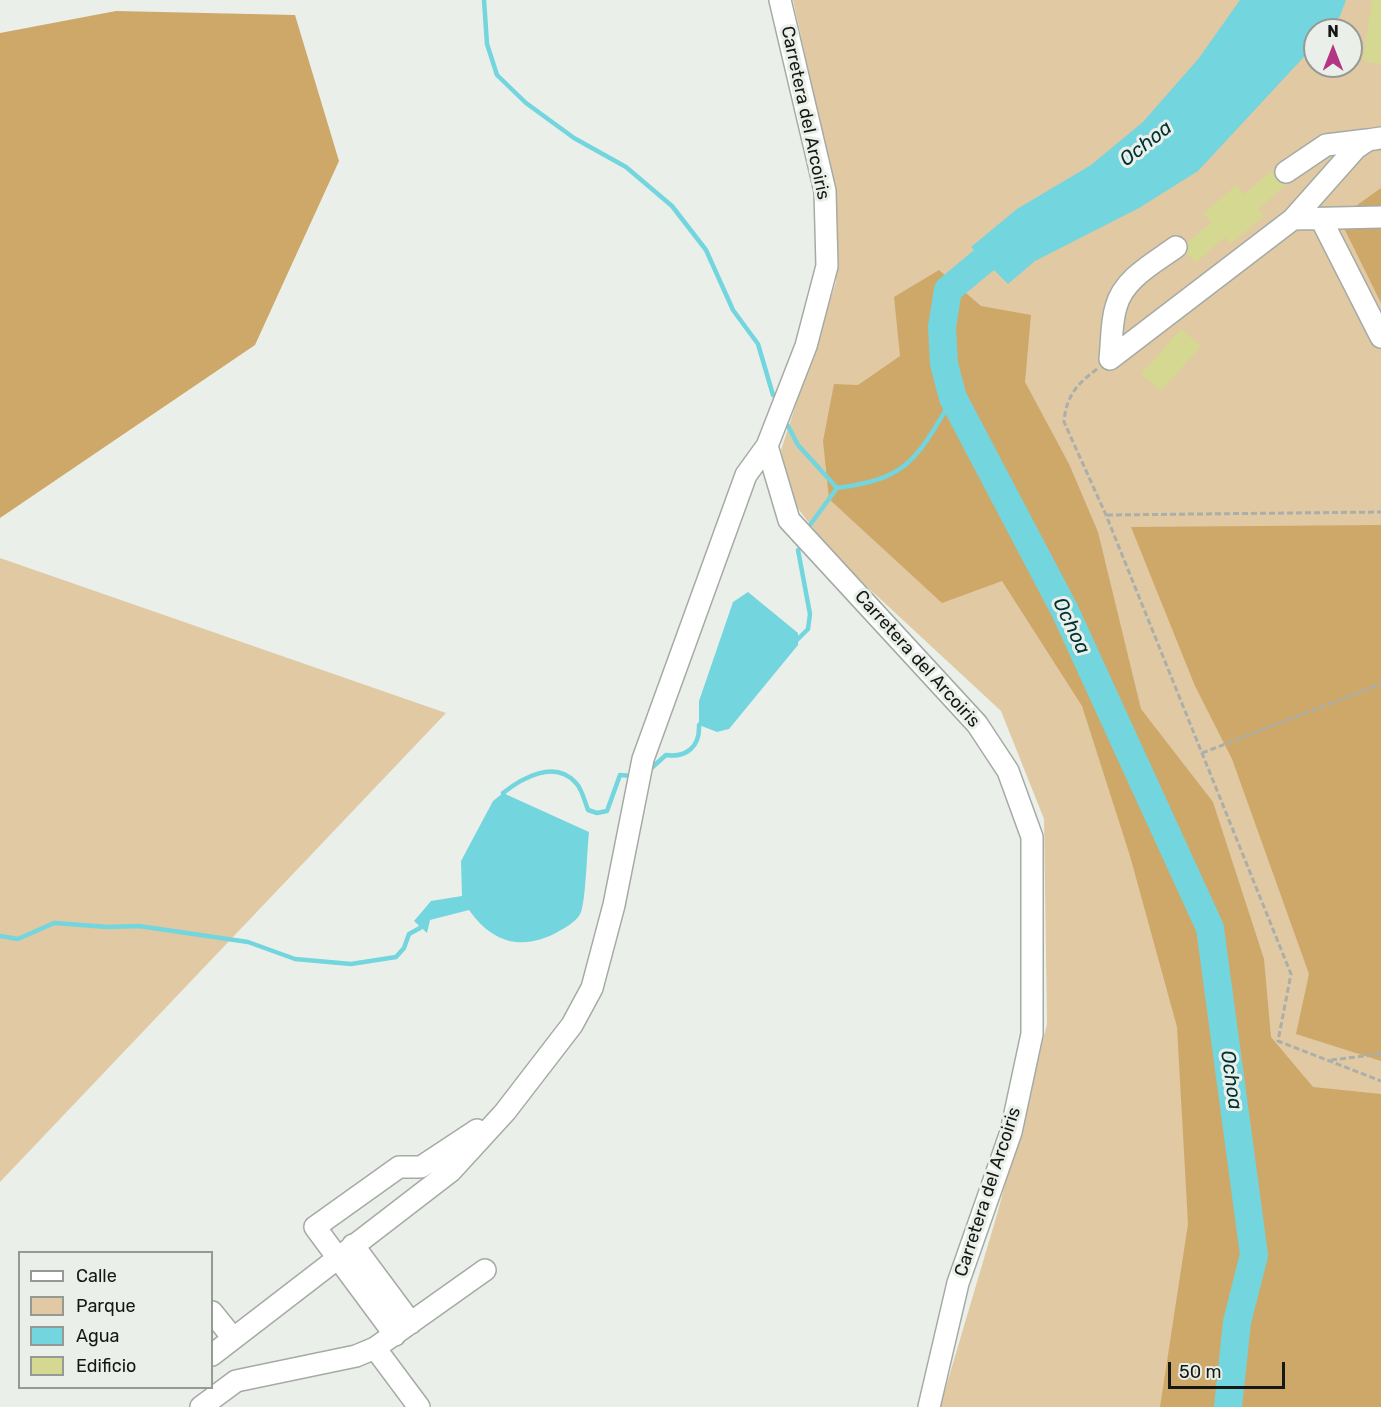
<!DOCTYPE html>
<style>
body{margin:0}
#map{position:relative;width:1381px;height:1407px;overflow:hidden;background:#eaf0e9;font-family:Rubik,sans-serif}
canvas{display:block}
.legend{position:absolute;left:18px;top:1251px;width:195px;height:138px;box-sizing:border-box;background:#eaf0e9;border:2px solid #959a94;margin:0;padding:8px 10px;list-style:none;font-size:18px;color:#161815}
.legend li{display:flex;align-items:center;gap:12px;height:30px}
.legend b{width:30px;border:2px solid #959a94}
.north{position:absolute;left:1303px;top:18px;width:60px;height:60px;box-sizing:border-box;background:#eaf0e9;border:2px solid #959a94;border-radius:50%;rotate:0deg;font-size:16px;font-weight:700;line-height:24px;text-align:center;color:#161815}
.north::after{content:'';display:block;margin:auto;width:21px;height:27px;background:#b33583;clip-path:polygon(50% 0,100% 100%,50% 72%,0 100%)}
.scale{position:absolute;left:1168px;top:1362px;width:117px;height:27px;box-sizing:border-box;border:3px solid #161815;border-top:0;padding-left:8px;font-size:18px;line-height:21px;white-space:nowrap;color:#161815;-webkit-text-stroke:4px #eaf0e9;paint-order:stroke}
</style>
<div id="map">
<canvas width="1381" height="1407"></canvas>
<ul class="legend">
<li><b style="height:8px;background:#fff"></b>Calle</li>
<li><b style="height:16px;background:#e1c9a4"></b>Parque</li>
<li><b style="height:16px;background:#73d5de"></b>Agua</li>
<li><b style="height:16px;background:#d5d890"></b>Edificio</li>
</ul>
<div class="north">N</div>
<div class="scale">50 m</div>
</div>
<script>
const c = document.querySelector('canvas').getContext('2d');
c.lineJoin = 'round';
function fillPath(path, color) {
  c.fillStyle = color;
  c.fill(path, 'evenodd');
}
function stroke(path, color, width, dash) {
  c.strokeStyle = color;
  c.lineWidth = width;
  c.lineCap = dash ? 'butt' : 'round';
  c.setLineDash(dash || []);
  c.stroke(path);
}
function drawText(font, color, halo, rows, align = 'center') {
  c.font = font + ' Rubik,sans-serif';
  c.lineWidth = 6;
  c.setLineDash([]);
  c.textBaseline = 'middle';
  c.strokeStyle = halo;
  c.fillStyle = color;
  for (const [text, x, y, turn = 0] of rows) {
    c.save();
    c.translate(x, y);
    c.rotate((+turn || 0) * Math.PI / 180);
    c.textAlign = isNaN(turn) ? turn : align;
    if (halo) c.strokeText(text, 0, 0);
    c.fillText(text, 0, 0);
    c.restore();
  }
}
const green = new Path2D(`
 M793,0H1381V1407H940L998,1211L1047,1024L1044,819L1001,711L835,557L793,502L781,450L836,282L834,186ZM1315,30H1351V66H1315Z
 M0,558L446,713L0,1182Z`);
const forest = new Path2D(`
 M116,11L295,15L339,161L255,345L0,518V33Z
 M1381,188V303L1339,218Z
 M939,270L981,306L1031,315L1025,382L1069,464L1098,532L1141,709L1213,802L1264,959L1271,1037L1313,1087L1381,1094V1407H1160L1188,1224L1177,1027L1130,856L1082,706L1002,581L942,603L829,499L823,441L834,384L858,385L900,356L894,297Z
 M1381,525V1061L1296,1034L1309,974L1232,759L1195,686L1131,527Z`);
const water = new Path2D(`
 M1240,0H1346L1340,16L1328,30H1315V45L1198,171L1139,208L1035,261L1008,284L971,247L1017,209L1091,165L1143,122L1199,58Z
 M748,592L798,633V645L729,729L717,732L699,725V701L733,602Z
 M503,793L589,832C587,850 586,898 581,912C578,920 568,926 561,930C524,952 493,944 469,910L430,920L427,933L414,921L431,901L462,896L461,861L493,801Z`);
const stream = new Path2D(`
 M484,0L487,44L497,75L526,103L574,138L626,167L672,206L706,250L733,310L758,344L773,395
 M788,426L798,445L837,488C910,479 917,457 953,398
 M807,529L837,488
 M795,642L808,629L810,614L798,550
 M647,772L666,755C687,758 700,746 699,725L702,722
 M504,797L503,793C522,778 555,759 576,783C582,789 585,802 588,810L597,813L607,811L620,775L633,776
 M0,936L18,939L54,923L108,927L139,926L248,942L295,959L351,964L396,957L404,948L409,934L420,928L423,923`);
const river = new Path2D(`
 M1017,238L984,260L948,290L942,327L944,364L953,398L1065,611L1210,928L1254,1255L1237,1322L1228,1407`);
const building = new Path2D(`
 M1372,0H1381V64L1363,61Z
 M1271,171L1285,186L1258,209L1264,216L1231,244L1225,237L1195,263L1182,247L1211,222L1203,214L1236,185L1244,194Z
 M1181,329L1201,346L1161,391L1141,374Z`);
const path = new Path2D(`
 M1097,369C1077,384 1066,396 1064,422L1106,515L1291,974L1278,1041L1381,1081
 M1107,515L1381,512
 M1202,753L1381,684
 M1331,1060L1381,1054`);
const minor = new Path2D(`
 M780,0L825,191L827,266L806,346L767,446L789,520L977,724L1008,771L1032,837V1034L1011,1132L958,1283L929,1407
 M1381,138L1368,140L1356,148L1293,219L1381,217
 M1286,172L1326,145L1367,140
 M1321,219L1381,337
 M1176,247C1154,263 1123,279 1116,307C1111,323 1112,342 1110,359L1293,219
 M353,1245L411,1323
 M212,1312L233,1338
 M395,1335L315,1227L399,1167H421L477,1130
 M375,1348L419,1407
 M212,1355L451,1171L505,1112L572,1025L592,988L614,905L643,759L746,475L767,446
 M201,1407L236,1381L356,1356L375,1348L485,1270`);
const streetNames = [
 ["Carretera del Arcoiris",805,113,78],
 ["Carretera del Arcoiris",917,659,48],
 ["Carretera del Arcoiris",988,1192,-72]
];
const waterNames = [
 ["Ochoa",1146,144,-38],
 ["Ochoa",1071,626,64],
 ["Ochoa",1231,1080,82]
];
fillPath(green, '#e1c9a4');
fillPath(forest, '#cea869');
fillPath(water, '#73d5de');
stroke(stream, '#73d5de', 4.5);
stroke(river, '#73d5de', 28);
fillPath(building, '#d5d890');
stroke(minor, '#a5aba4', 24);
stroke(path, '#aaafa9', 3, [6, 3]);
stroke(minor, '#fff', 21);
drawText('18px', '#161815', '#eaf0e9', streetNames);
drawText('italic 20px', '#003236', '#eaf0e9', waterNames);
</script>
